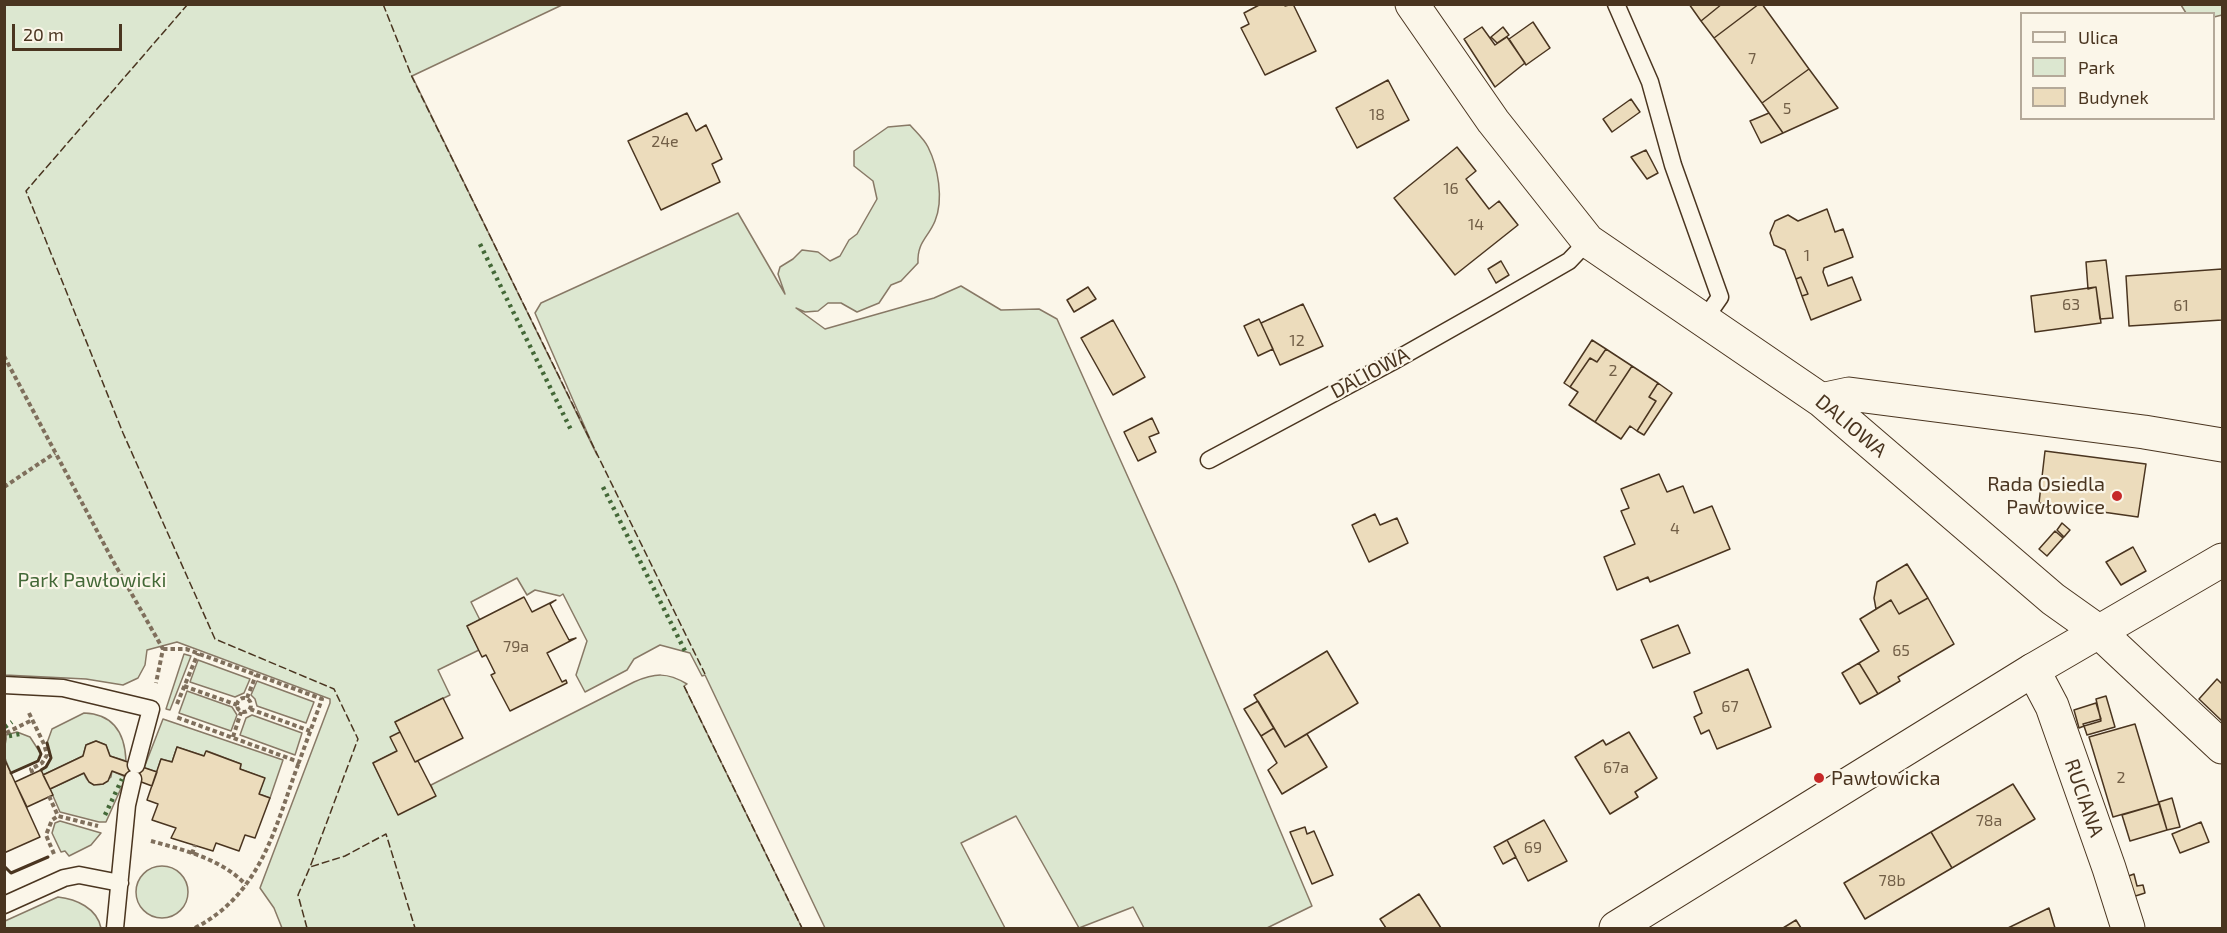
<!DOCTYPE html>
<meta charset="utf-8">
<style>
body{margin:0}
#map{position:relative;width:2227px;height:933px;overflow:hidden;background:#fbf6e9;font-family:"Exo 2",sans-serif}
canvas{display:block}
.frame{position:absolute;inset:0;border:6px solid #4a3520;pointer-events:none}
.legend{position:absolute;left:2020px;top:12px;width:195px;height:108px;box-sizing:border-box;background:#fbf6e9;border:2px solid #b4a999;margin:0;padding:8px 10px;list-style:none;font-size:18px;color:#4a3520}
.legend li{display:flex;align-items:center;gap:12px;height:30px}
.legend b{width:30px;border:2px solid #b4a999}
.scale{position:absolute;left:12px;top:24px;width:110px;height:27px;box-sizing:border-box;border:3px solid #4a3520;border-top:0;padding-left:8px;font-size:18px;line-height:21px;white-space:nowrap;color:#4a3520;-webkit-text-stroke:4px #fbf6e9;paint-order:stroke}
</style>
<div id="map">
<canvas width="2227" height="933"></canvas>
<div class="frame"></div>
<ul class="legend">
<li><b style="height:8px;background:#fbf6e9"></b>Ulica</li>
<li><b style="height:16px;background:#dce7d0"></b>Park</li>
<li><b style="height:16px;background:#ecdcbc"></b>Budynek</li>
</ul>
<div class="scale">20 m</div>
</div>
<script>
const c = document.querySelector('canvas').getContext('2d');
c.lineJoin = 'round';
function fillPath(path, color) {
  c.fillStyle = color;
  c.fill(path, 'evenodd');
}
function stroke(path, color, width, dash) {
  c.strokeStyle = color;
  c.lineWidth = width;
  c.lineCap = dash ? 'butt' : 'round';
  c.setLineDash(dash || []);
  c.stroke(path);
}
function drawText(font, color, halo, rows, align = 'center') {
  c.font = font + ' "Exo 2",sans-serif';
  c.lineWidth = 4.5;
  c.setLineDash([]);
  c.textBaseline = 'middle';
  c.strokeStyle = halo;
  c.fillStyle = color;
  for (const [text, x, y, turn = 0] of rows) {
    c.save();
    c.translate(x, y);
    c.rotate((+turn || 0) * Math.PI / 180);
    c.textAlign = isNaN(turn) ? turn : align;
    if (halo) c.strokeText(text, 0, 0);
    c.fillText(text, 0, 0);
    c.restore();
  }
}
const green = new Path2D(`
 M5,5H562L412,76L597,455L535,313L541,303L738,213L785,294L778,274L780,267L793,259L802,250L818,252L830,261L840,256L849,240L857,234L877,199L873,181L854,166V151L888,127L910,125C916,132 924,139 928,147C938,167 944,199 935,221C928,238 917,242 918,263L901,281L891,285L879,303L857,312L841,303H828L818,311L805,312L796,308L825,329L934,298L961,286L1001,310L1039,309L1057,319L1176,584L1312,906L1267,928H1144L1133,907L1079,928L1016,816L961,843L1005,928H825L705,675L702,676L690,653L660,645L634,659L627,670L585,692L576,675L587,641L563,594L560,596L535,590L527,595L517,578L471,602L480,620L467,626L479,650L438,670L450,695L395,722L400,732L397,751L373,763L398,814L435,796L431,785L634,682C655,673 667,672 687,684L684,686L802,928H282L274,908L260,888L330,703V699L177,642L147,650L145,665L138,678L123,685L86,679L5,675Z
 M2181,5H2222V15L2214,17V14L2186,13Z
 M184,654L191,656L170,710L166,709Z
 M198,660L250,679L244,693L235,697L190,682Z
 M257,681L314,702L306,723L257,706L255,699L251,695Z
 M187,691L232,707L237,715L231,731L179,713Z
 M84,713C114,714 125,734 126,761L110,756L106,745L96,741L86,745L83,756L43,775L41,770L46,767L51,758L47,743L52,729Z
 M252,715L302,733L295,755L240,735L246,718Z
 M163,719L283,760L270,798L259,794L264,778L240,769L241,764L207,751L204,756L177,747L172,762L161,759L157,772L144,768Z
 M17,732L30,737L41,754L38,761L11,773C8,765 3,758 4,749C5,743 7,741 6,735Z
 M112,771L126,777L106,822H99L60,812L50,789L84,773C87,783 93,786 103,784L111,777Z
 M60,821L101,833L91,845L69,856L65,851L61,852L52,833L55,823Z
 M136 892a26 26 0 1 1 52 0a26 26 0 1 1-52 0Z
 M58,897C76,899 97,908 101,928H5V921Z`);
const building = new Path2D(`
 M1284,4L1285,6L1293,4L1316,51L1265,75L1241,28L1249,24L1244,13L1261,4Z
 M1689,4H1722L1701,21Z
 M1722,4H1759L1714,38L1701,21Z
 M1759,4H1762L1809,69L1762,103L1714,38Z
 M1533,22L1550,48L1526,65L1509,39Z
 M1482,27L1495,45L1507,37L1525,63L1495,87L1464,39Z
 M1503,27L1509,35L1497,43L1491,37Z
 M1809,69L1838,108L1783,133L1762,103Z
 M1388,80L1409,120L1357,148L1336,108Z
 M1631,99L1640,112L1612,132L1603,119Z
 M687,113L696,131L706,125L722,159L712,164L720,182L661,210L628,141Z
 M1769,113L1783,133L1761,143L1750,121Z
 M1457,147L1476,171L1466,179L1489,209L1499,201L1518,225L1455,275L1394,198Z
 M1646,150L1658,173L1647,179L1631,157Z
 M1827,209L1835,232L1843,229L1853,257L1824,268L1823,272L1828,286L1852,277L1861,300L1811,320L1802,296L1808,294L1803,282L1801,277L1796,279L1785,250L1774,245L1770,233L1775,221L1788,215L1798,221Z
 M2106,260L2113,318L2100,319L2096,287L2088,289L2086,262Z
 M1501,261L1509,275L1496,283L1488,269Z
 M2222,269V320L2129,326L2126,276Z
 M1801,277L1808,294L1802,296L1796,279Z
 M1088,287L1096,299L1074,312L1067,300Z
 M2096,287L2101,323L2035,332L2031,296Z
 M1303,304L1323,346L1280,365L1261,323Z
 M1259,319L1273,349L1258,356L1244,326Z
 M1113,320L1145,377L1113,395L1081,338Z
 M1592,340L1606,349L1597,362L1590,358L1570,387L1564,383Z
 M1606,349L1632,366L1595,422L1569,405L1578,392L1570,387L1590,358L1597,362Z
 M1632,366L1658,383L1649,397L1656,401L1637,431L1630,426L1621,439L1595,422Z
 M1658,383L1672,393L1644,435L1637,431L1656,401L1649,397Z
 M1152,418L1159,433L1149,437L1156,452L1138,461L1124,432Z
 M2045,451L2146,464L2138,517L2039,503Z
 M1659,474L1667,492L1683,486L1694,513L1712,506L1730,549L1650,582L1648,577L1617,590L1604,557L1635,544L1621,511L1629,508L1621,489Z
 M1375,514L1380,525L1397,518L1408,543L1369,562L1352,525Z
 M2062,523L2070,530L2064,537L2057,530Z
 M2055,531L2063,538L2047,556L2039,549Z
 M2133,547L2146,571L2121,585L2106,562Z
 M1907,564L1928,598L1899,614L1891,600L1876,609L1874,598L1877,582Z
 M524,597L532,612L556,600L550,604L555,614L569,640L576,638L547,653L562,682L566,680L567,683L510,711L491,675L495,673L486,655L482,657L467,626Z
 M1928,598L1954,644L1898,677L1900,681L1878,694L1859,663L1879,651L1860,619L1891,600L1899,614Z
 M1678,625L1690,653L1653,668L1641,640Z
 M1327,651L1358,703L1285,747L1254,695Z
 M1859,663L1878,694L1860,704L1842,673Z
 M1748,669L1771,727L1717,749L1709,730L1701,734L1694,717L1702,713L1694,692Z
 M2217,679L2222,684V721L2199,699Z
 M2106,696L2115,727L2087,735L2084,726L2101,721L2096,699Z
 M443,698L463,738L415,762L395,722Z
 M1258,701L1274,728L1261,736L1244,709Z
 M2096,703L2101,719L2083,724L2084,726L2079,728L2074,710Z
 M2135,724L2159,804L2113,817L2089,737Z
 M1274,728L1285,747L1307,734L1327,767L1282,794L1268,770L1277,763L1261,736Z
 M400,732L415,762L418,761L436,796L398,815L373,763L397,751L390,737Z
 M1629,732L1657,778L1635,792L1638,797L1610,814L1575,757L1603,740L1606,745Z
 M96,741L106,745L110,756L157,772L152,786L112,771L108,781L103,784L94,785L89,782L84,773L50,789L43,775L83,756L86,745Z
 M177,747L204,756L206,751L241,764L240,769L265,778L259,794L270,798L255,838L245,835L239,851L216,843L213,851L171,838L176,828L152,820L158,804L147,800L161,759L172,762Z
 M4,758L40,837L4,853Z
 M41,770L53,795L27,807L15,782Z
 M2013,784L2035,819L1952,868L1931,832Z
 M2172,798L2180,827L2167,830L2159,802Z
 M2159,804L2167,830L2130,841L2122,815Z
 M1544,820L1567,861L1528,881L1507,840Z
 M2201,822L2209,842L2180,853L2172,834Z
 M1305,827L1307,834L1314,831L1333,875L1312,884L1290,832Z
 M1931,832L1952,868L1865,919L1844,883Z
 M1507,840L1516,857L1503,864L1494,847Z
 M2134,874L2137,886L2143,885L2145,893L2129,898L2123,878Z
 M1419,894L1441,928H1386L1380,919Z
 M2049,908L2055,928H2008Z
 M1796,920L1801,928H1783Z`);
const path = new Path2D(`
 M4,356L113,561L163,649L156,683
 M4,487L55,453
 M163,649H186L322,699L299,762L176,717
 M184,686L237,705
 M237 705a7 7 0 1 1 14 0a7 7 0 1 1-14 0Z
 M247,698L256,675
 M177,704L198,653
 M250,709L310,731
 M29,713L44,744L47,755L42,763L31,769L33,774
 M6,733L32,720
 M233,737L241,712
 M49,796L58,816L98,826
 M151,841C184,850 222,859 246,885
 M54,854L46,835L52,820L58,816
 M192,854L195,845
 M195,928C262,893 275,827 299,762`);
const service = new Path2D(`
 M1616,4L1650,82L1673,165L1720,297L1704,320
 M1209,460L1392,362L1491,306L1569,261L1588,241
 M4,685L63,688L151,709L136,765
 M4,905L64,878L79,875L120,883
 M115,928L127,805L133,779`);
const minor = new Path2D(`
 M1412,4L1493,121L1588,241L1821,400L2053,599L2098,631L2222,747
 M1821,400L1849,394L2144,432L2222,445
 M2033,670L2052,706L2109,868L2128,928`);
const tertiary = new Path2D(`
 M1616,928L2033,670L2222,560`);
const hedge = new Path2D(`
 M480,244L572,432
 M603,487L685,651
 M5,727L12,722
 M9,736L20,734
 M105,815L122,779`);
const fence = new Path2D(`
 M188,4L26,191L123,433L215,639L334,689L358,739L310,867
 M383,4L412,77L705,674
 M684,686L802,928
 M307,928L298,895L310,867L345,856L386,834L415,928`);
const wall = new Path2D(`
 M41,770L46,767L51,758L47,743
 M11,773L38,761L41,754L38,747
 M4,866L11,873L48,857`);
const markers = [
 [2117,496,6,"#c62828"],
 [1819,778,6,"#c62828"]
];
const numberNames = [
 ["7",1752,59],
 ["5",1787,109],
 ["18",1377,115],
 ["24e",665,142],
 ["16",1451,189],
 ["14",1476,225],
 ["1",1807,256],
 ["63",2071,305],
 ["61",2181,306],
 ["12",1297,341],
 ["2",1613,371],
 ["4",1675,529],
 ["79a",516,647],
 ["65",1901,651],
 ["67",1730,707],
 ["67a",1616,768],
 ["2",2121,778],
 ["78a",1989,821],
 ["69",1533,848],
 ["78b",1892,881]
];
const streetNames = [
 ["DALIOWA",1370,373,-28],
 ["DALIOWA",1851,426,40],
 ["RUCIANA",2084,798,71]
];
const poiNames = [
 ["Rada Osiedla",2105,484],
 ["Pawłowice",2105,507],
 ["Pawłowicka",1831,778,"left"]
];
const parkNames = [
 ["Park Pawłowicki",92,580]
];
fillPath(green, '#dce7d0');
stroke(green, '#887966', 1.5);
fillPath(building, '#ecdcbc');
stroke(building, '#4a3520', 1.5);
stroke(service, '#4a3520', 19);
stroke(minor, '#4a3520', 35);
stroke(tertiary, '#4a3520', 35);
stroke(path, '#7f6f5c', 4, [4.5, 3]);
stroke(service, '#fbf6e9', 16);
stroke(minor, '#fbf6e9', 33);
stroke(tertiary, '#fbf6e9', 33);
stroke(hedge, '#436837', 4.5, [3, 4.5]);
stroke(fence, '#4a3520', 1.5, [8, 3]);
stroke(wall, '#4a3520', 3);
for (const [x, y, r, color] of markers) {
  const dot = new Path2D();
  dot.arc(x, y, r, 0, 2 * Math.PI);
  c.fillStyle = color;
  c.fill(dot);
  stroke(dot, '#fbf6e9', 2);
}
drawText('16px', '#725f47', null, numberNames);
drawText('20px', '#4a3520', '#fbf6e9', streetNames);
drawText('20px', '#4a3520', '#fbf6e9', poiNames, 'right');
drawText('20px', '#436837', '#fbf6e9', parkNames);
</script>
